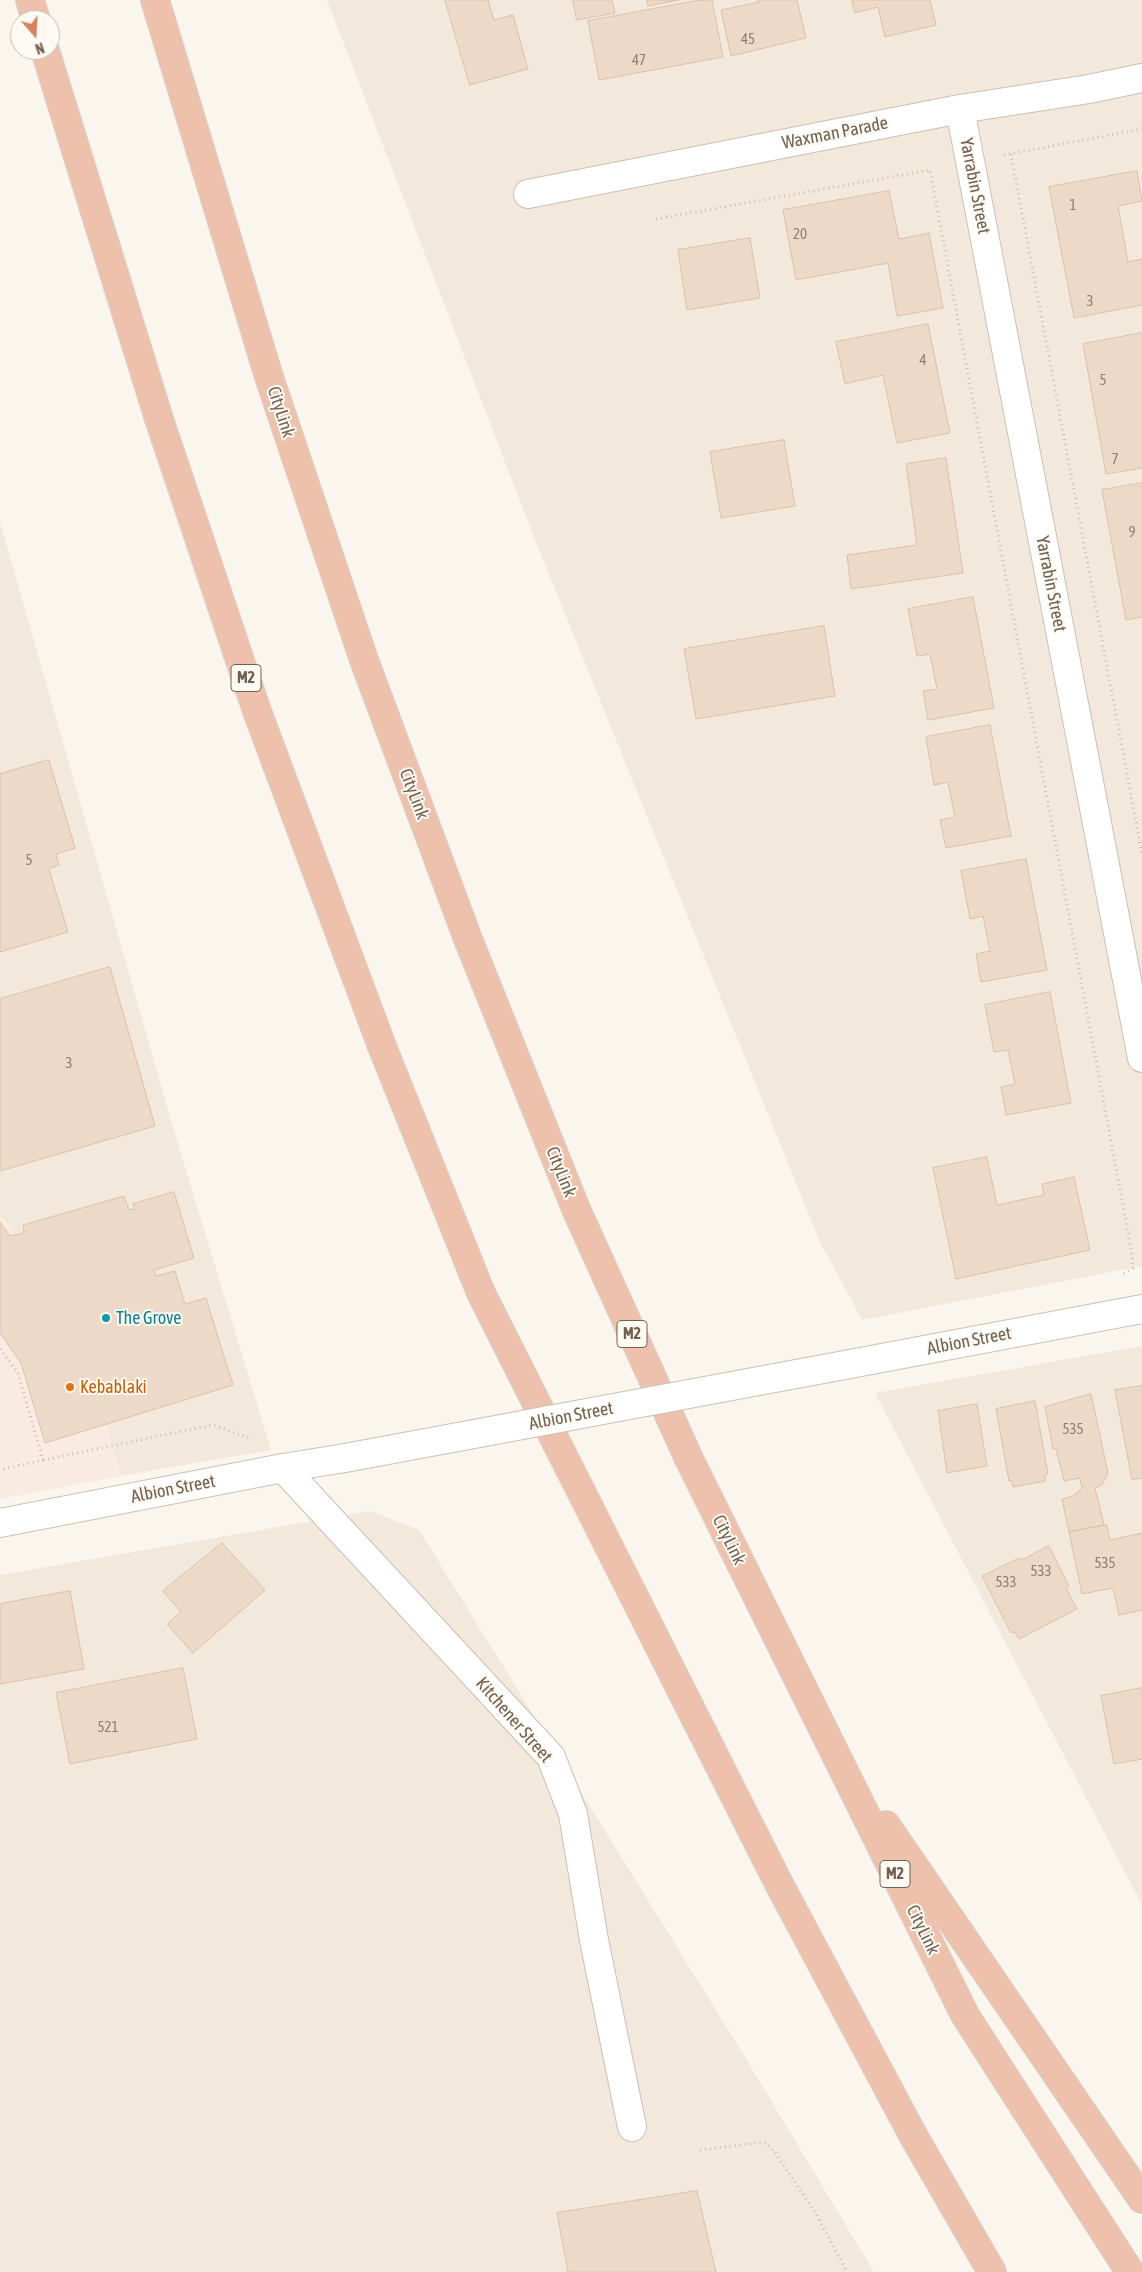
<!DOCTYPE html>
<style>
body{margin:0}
#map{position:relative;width:1142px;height:2272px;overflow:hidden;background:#fbf6ed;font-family:"Asap Condensed",sans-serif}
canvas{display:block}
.north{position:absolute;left:10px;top:10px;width:50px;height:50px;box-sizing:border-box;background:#fdfaf3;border:1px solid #c6bcb2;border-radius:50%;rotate:161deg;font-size:14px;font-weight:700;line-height:20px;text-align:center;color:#746051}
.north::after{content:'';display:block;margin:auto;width:18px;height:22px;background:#d58261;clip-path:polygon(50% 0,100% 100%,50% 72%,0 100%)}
</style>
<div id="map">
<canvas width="1142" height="2272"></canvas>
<div class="north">N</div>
</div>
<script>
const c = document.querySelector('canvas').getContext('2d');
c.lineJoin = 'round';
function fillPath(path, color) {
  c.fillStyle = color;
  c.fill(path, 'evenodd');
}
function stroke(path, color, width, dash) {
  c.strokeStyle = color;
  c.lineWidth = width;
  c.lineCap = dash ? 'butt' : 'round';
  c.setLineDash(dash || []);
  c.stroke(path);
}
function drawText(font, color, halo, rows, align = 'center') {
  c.font = font + ' "Asap Condensed",sans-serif';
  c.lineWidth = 4;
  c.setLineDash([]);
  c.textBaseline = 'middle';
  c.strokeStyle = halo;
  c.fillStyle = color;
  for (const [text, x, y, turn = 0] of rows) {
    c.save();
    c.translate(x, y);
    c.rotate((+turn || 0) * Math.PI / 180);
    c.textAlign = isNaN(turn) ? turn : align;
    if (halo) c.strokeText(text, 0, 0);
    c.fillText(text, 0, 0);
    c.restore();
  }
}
const residential = new Path2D(`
 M327,0H1142V1266L862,1320L819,1240L537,545Z
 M0,522L172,1124L271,1450L121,1476L76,1322L0,1214Z
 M1142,1346V1905L875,1393Z
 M370,1511L419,1530L745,2057L874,2272H0V1575Z`);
const commercial = new Path2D(`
 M0,1214L76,1322L121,1476L0,1499Z`);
const building = new Path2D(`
 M445,0H488L494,20L513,15L528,69L470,85Z
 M573,0H612L615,13L577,20Z
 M647,0H679L648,6Z
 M700,0H712L723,57L599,80L588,21Z
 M758,0H797L806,38L731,56L721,10L759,2Z
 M852,0H930L936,25L885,37L878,7L855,13Z
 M1137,171L1142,201L1118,206L1128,262L1142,259V305L1074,318L1049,187Z
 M889,191L899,239L929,233L943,308L897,316L888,263L796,280L783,210Z
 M750,238L760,298L687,310L678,250Z
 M928,324L950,433L897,443L883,375L845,384L836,342Z
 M1142,333V468L1106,474L1083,344Z
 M784,440L795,506L721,518L710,452Z
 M946,458L963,573L851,589L847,555L917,545L906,464Z
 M1142,483V617L1126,620L1102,490Z
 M973,597L994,708L928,720L923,691L937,689L930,654L917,656L908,609Z
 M824,626L835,696L696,719L684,649Z
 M990,725L1011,836L946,848L940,820L955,817L948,782L934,785L926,737Z
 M49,760L75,848L56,854L59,865L49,869L68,932L0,952V774Z
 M1026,859L1047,970L981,982L976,954L990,951L983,916L970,919L961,871Z
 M110,967L155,1126L0,1171V999Z
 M1050,992L1071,1103L1006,1115L1001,1087L1015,1084L1008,1050L994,1052L985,1005Z
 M987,1157L997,1205L1044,1195L1042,1184L1074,1177L1090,1250L956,1279L933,1168Z
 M174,1192L194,1258L154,1270L156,1276L175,1271L185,1304L206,1298L233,1385L45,1443L21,1363L0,1333V1222L10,1236L24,1233L23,1225L124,1196L129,1210L135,1209L133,1204Z
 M1142,1386V1478L1132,1480L1115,1390Z
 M1091,1394L1108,1473L1102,1485L1095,1488L1104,1525L1069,1532L1062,1499L1073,1496L1082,1488L1080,1478L1064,1481L1056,1449H1053L1045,1407Z
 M1035,1401L1048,1474H1045L1046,1481L1013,1487L1012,1481H1009L996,1409Z
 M977,1404L987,1466L947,1473L938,1411Z
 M1107,1525L1110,1540L1142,1533V1610L1119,1615L1113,1588L1082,1594L1069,1532Z
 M222,1543L265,1590L193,1653L167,1624L181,1612L163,1591Z
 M1049,1546L1069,1586L1066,1588L1077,1609L1019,1639L1015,1632L1011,1633L982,1576L1019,1558L1021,1560Z
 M70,1591L84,1669L0,1684V1604Z
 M183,1668L197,1739L70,1764L56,1693Z
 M1142,1688V1759L1114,1764L1101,1696Z
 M697,2191L716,2272H568L557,2213Z`);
const path = new Path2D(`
 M1011,154L1142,854
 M1004,155L1142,129
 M656,219L930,170L1132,1254L1133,1268L1122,1275
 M0,1349L18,1373L43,1460L0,1470
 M43,1460L213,1425L249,1438
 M700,2150L764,2142L774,2151L815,2212L847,2272`);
const street = new Path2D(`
 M960,109L1142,1058
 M528,194L960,109L1089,89L1142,78
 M283,1468L551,1757L573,1814L594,1940L632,2127`);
const secondary = new Path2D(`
 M850,1364L1142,1309
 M0,1523L283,1468L345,1458`);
const highway = new Path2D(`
 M30,0L36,20
 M155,0L269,377L364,660L468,939L576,1209L689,1459L965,2015L1130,2272
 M45,50L159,419L258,714L383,1049L481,1293L778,1882L914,2137L992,2272
 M886,1825L1142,2199`);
const secondaryBridge = new Path2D(`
 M345,1458L850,1364`);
const markers = [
 [106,1318,5,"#0f9aa8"],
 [70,1387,5,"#e8710a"]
];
const numberNames = [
 ["45",748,39],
 ["47",639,60],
 ["1",1073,205],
 ["20",800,234],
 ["3",1090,301],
 ["4",923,360],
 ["5",1103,380],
 ["7",1115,459],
 ["9",1132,532],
 ["5",29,860],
 ["3",69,1063],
 ["535",1073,1429],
 ["535",1105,1563],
 ["533",1041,1571],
 ["533",1006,1582],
 ["521",108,1727]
];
const shields = [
 [246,678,30],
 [632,1334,30],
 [895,1874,30]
];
const shieldNames = [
 ["M2",246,678],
 ["M2",632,1334],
 ["M2",895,1874]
];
const streetNames = [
 ["Waxman Parade",835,133,-11],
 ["Yarrabin Street",975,186,79],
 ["CityLink",281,412,72],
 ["Yarrabin Street",1051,584,79],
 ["CityLink",414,794,69],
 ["CityLink",561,1172,68],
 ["Albion Street",969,1341,-11],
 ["Albion Street",571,1416,-11],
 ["Albion Street",173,1489,-11],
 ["CityLink",729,1540,64],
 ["Kitchener Street",514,1720,49],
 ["CityLink",923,1930,64]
];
const cultureNames = [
 ["The Grove",116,1318]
];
const foodNames = [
 ["Kebablaki",80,1387]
];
fillPath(residential, '#f2e9dc');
fillPath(commercial, '#f9eae2');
fillPath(building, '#edd9c7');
stroke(building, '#dec1a9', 1);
stroke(street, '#ccbfb3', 30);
stroke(secondary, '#cec0b1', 30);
stroke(highway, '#d8d2ce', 30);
stroke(path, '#d2bcaa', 3, [1, 4]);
stroke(street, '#fff', 28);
stroke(secondary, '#fff', 28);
stroke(highway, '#edc1ab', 28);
stroke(secondaryBridge, '#cec0b1', 30, []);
stroke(secondaryBridge, '#fff', 28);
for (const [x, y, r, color] of markers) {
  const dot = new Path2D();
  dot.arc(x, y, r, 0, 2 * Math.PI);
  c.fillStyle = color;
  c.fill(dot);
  stroke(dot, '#fdfaf3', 2);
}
drawText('15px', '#927e6e', null, numberNames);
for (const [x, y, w] of shields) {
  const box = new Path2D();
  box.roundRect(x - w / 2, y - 13.5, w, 27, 4);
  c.fillStyle = '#fdfaf3';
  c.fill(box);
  stroke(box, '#746051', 1);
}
drawText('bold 16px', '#746051', null, shieldNames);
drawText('18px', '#746051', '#fdfaf3', streetNames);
drawText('18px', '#0d838f', '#fdfaf3', cultureNames, 'left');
drawText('18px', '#c56008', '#fdfaf3', foodNames, 'left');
</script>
